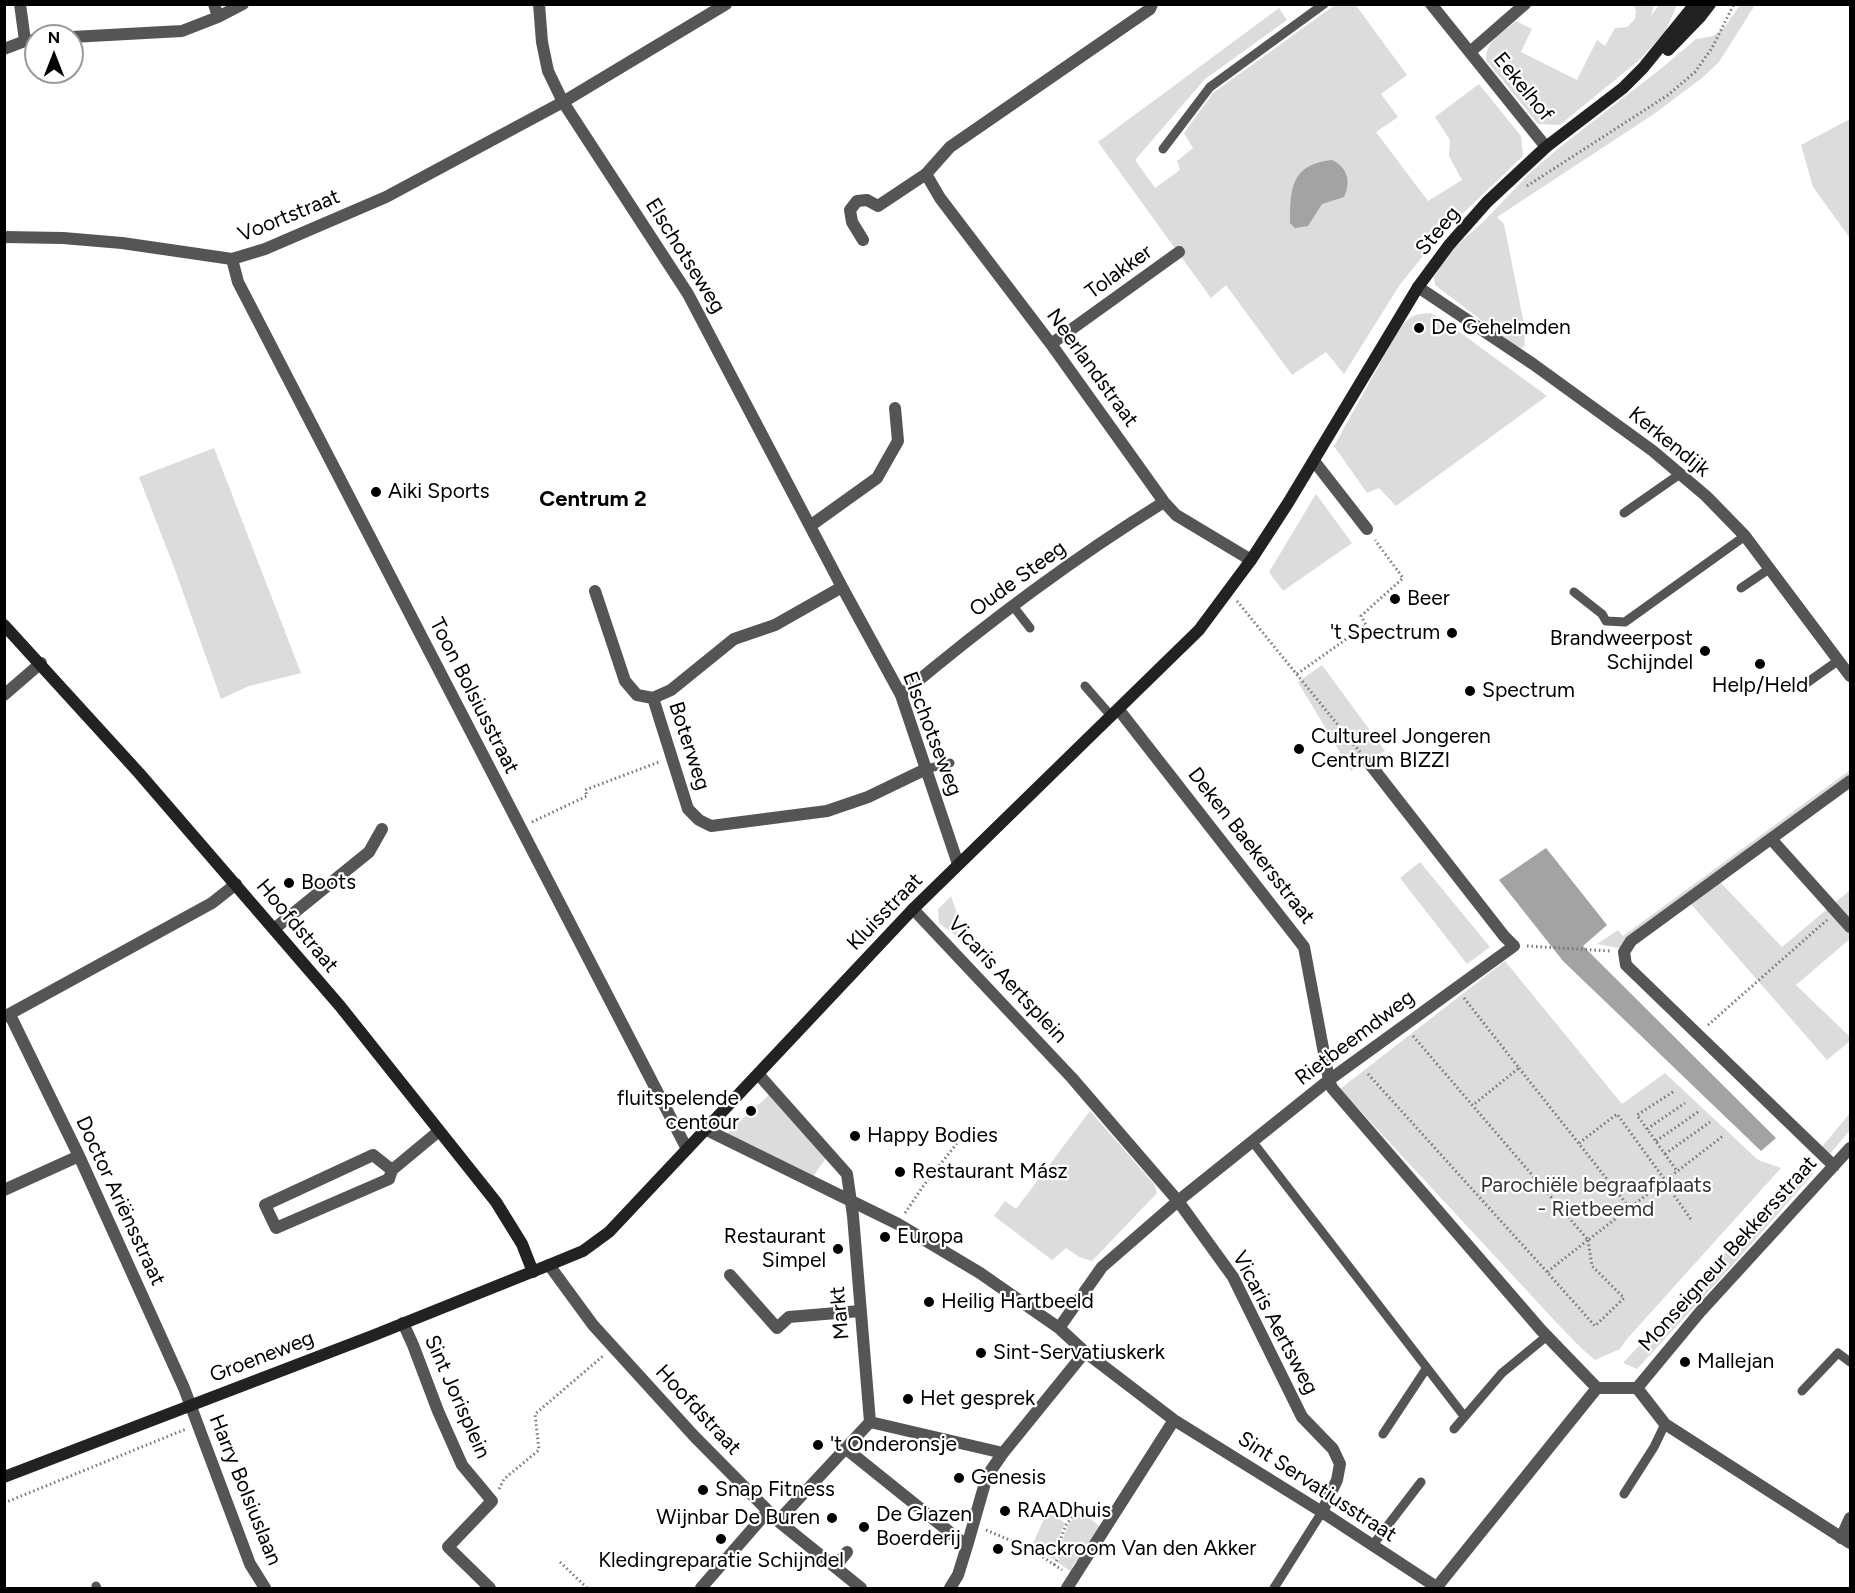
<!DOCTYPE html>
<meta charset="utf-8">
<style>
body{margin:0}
#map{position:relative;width:1855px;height:1593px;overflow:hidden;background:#fff;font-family:Figtree,sans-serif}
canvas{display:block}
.frame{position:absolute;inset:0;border:6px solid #000;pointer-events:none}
.north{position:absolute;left:24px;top:24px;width:60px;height:60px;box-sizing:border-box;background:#fff;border:2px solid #999;border-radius:50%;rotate:0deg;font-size:16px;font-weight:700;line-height:24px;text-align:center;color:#000}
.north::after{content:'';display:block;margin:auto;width:21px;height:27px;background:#000;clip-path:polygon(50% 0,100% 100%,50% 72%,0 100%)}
</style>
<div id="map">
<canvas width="1855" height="1593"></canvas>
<div class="frame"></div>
<div class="north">N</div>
</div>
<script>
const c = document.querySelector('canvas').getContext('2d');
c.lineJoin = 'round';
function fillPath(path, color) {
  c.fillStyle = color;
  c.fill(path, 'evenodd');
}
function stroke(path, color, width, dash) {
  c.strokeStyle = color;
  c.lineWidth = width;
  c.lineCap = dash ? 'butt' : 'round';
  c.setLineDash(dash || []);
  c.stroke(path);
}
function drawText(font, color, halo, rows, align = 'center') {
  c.font = font + ' Figtree,sans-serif';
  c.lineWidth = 4.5;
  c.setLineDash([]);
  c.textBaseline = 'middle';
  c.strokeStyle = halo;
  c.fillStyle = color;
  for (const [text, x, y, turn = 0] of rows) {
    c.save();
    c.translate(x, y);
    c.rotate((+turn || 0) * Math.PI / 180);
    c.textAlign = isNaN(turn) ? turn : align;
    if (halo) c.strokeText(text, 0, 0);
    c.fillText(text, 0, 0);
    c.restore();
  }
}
const green = new Path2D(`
 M1355,4L1407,75L1381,94L1398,117L1376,132L1428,201L1462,180L1449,156L1450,140L1435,117L1479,84L1521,136L1523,156L1438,237L1399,286L1344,374L1326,352L1292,375L1226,285L1211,298L1098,142L1279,8L1287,20L1205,79L1135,160L1155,188L1180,170L1177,161L1193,148L1184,133L1213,93L1335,5Z
 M1633,5H1654L1651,16L1659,5H1677L1665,32L1638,61L1560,125L1538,124L1486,60C1485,42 1503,32 1516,21L1532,29L1521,52L1577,80L1597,40L1605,46L1615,28L1627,27L1635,19L1636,10Z
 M1740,5H1755L1719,62L1702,78L1654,114L1497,217L1504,224L1524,324L1525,346L1521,348L1514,345L1435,285L1434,277L1449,253L1485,220L1530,173L1560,147L1663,67L1696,39L1713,36L1724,28Z
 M1850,119V238L1813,187L1801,145Z
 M1430,313L1443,320L1547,396L1396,506L1379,488L1367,493L1334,446L1398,331C1409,317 1412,314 1430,313Z
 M214,448L301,673L249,686L221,699L174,567L139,477Z
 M1316,494L1352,543L1283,591L1269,572Z
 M1322,665L1385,751L1351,771L1298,682Z
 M1850,770V783L1720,882L1782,947L1850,890V939L1796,985L1850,1037V1041L1827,1060L1691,904L1624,949L1597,944L1618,930L1623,936Z
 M1420,862L1490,947L1467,964L1400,878Z
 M951,896L961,925L956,936L939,923L938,909Z
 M1505,961L1622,1104L1665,1073L1758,1160L1781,1168L1626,1340L1620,1349L1595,1360L1581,1348L1554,1320L1340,1089Z
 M769,1095L826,1158L812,1178L726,1134Z
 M1090,1111L1154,1184L1157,1193L1092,1261L1079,1257L1066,1248L1052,1260L994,1216L1005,1201L1016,1209Z
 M1850,1113V1130L1829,1155L1821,1148Z
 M1804,1167L1813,1174L1721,1278L1637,1369L1623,1363Z
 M1082,1511L1100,1527L1080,1563L1076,1561L1072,1567L1075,1570L1073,1573L1057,1562L1064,1552L1059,1549L1068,1525L1079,1512Z
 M1051,1513L1065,1523L1052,1553L1056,1557L1054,1560L1047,1555L1052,1548L1041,1541L1036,1548L1032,1546L1046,1514Z`);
const water = new Path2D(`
 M1332,160C1348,168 1351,182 1344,197L1322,204L1308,226L1295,228L1290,223C1290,189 1291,164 1332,160Z
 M1546,848L1607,925L1583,946L1776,1138L1761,1151L1563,961L1499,880Z`);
const path = new Path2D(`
 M1527,186L1668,95L1695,72L1712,48L1734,4
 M1237,601L1360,752
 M1297,674L1366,625L1361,616L1403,578L1375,540
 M532,822L587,796L585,790L659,762
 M1527,946L1610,951
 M1464,998L1519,1068L1473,1105
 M1708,1025L1827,920
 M1413,1036L1588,1240L1723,1136
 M1519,1068L1629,1207
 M1368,1074L1547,1272
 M1673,1092L1637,1115L1677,1171
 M1647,1129L1685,1103
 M1656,1141L1698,1112
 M1579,1143L1617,1114L1665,1180
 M1665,1154L1710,1122
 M1664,1181L1692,1221
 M905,1213L924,1185L965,1133
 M1588,1240L1592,1266L1624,1298L1595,1326L1547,1272Z
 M499,1489L504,1479L539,1450L535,1414L603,1356
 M4,1503L186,1429
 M986,1530L1031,1549L1062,1570
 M560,1562L587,1588
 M1054,1565L1060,1554L1056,1551L1066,1525L1080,1507L1096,1518`);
const lane = new Path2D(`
 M1163,149L1210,87L1324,4
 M1624,513L1680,474
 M1741,588L1769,569
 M1574,592L1602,614L1606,621L1625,622L1745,536
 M1013,606L1030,628
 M1808,682L1839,660
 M1085,686L1112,717
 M926,769L950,763
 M1252,1141L1464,1416
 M1802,1391L1838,1353L1850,1362
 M1454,1429L1502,1373L1547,1336
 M1383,1434L1426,1369
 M1624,1494L1654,1447L1665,1424
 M1372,1546L1421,1482
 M96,1586L97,1588
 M1274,1588L1322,1512`);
const street = new Path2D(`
 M20,4L25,41
 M214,4L218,17
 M539,4L542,42L548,71L563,102L688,294L842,587L901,695L958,864
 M1152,4L1150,9L950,147L926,174L940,198L1051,344L1164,502L1176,515L1251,560
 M1431,4L1546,147
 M72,37L182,31L218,17L243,4
 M4,49L25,41L36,40
 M1470,52L1525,4
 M4,237L63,238L122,243L232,259L265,249L386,197L563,102L726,4
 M863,240L852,222L850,210L857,201L867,200L878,206L926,174
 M232,259L238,282L687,1149
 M1418,287L1533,364L1653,451L1706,496L1745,536L1850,676
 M1051,344L1179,252
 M1314,461L1367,529
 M810,526L877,478L898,441L895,408
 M595,591L625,681L637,695L653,698
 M4,695L41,663
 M901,695C984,625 1072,559 1164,502
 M653,698L688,809L699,820L711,826L827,811L868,797L926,769
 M653,698L671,690L734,639L775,625L842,587
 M1119,710L1304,947L1329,1080L1332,1088L1541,1330L1597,1388H1637L1665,1424L1850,1543
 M1772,840L1850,927
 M913,909L1072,1078L1178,1201L1233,1277L1302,1417L1333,1449L1340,1464L1337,1480L1322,1512
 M274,929L369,852L382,829
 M10,1015L79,1156L184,1388L250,1564L265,1588
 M4,1017L212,903L236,884
 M759,1075L847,1174L853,1216L870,1422L778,1521
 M707,1130L898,1224L980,1273L1059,1328L1085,1352L1174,1420L1322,1512L1438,1588
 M1834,1166L1626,965L1624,952L1631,941L1850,781
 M392,1170L373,1155L265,1205L276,1228L389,1179L392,1170L439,1131
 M4,1190L79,1156
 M549,1265L593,1325L694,1436L778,1521L861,1588
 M730,1275L777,1328L789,1317L860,1311
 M403,1323L413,1345L438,1411L462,1465L492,1501L448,1547L490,1588
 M1059,1328L1102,1267L1178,1201L1329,1080L1514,946L1504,936L1369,763
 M1637,1388L1700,1312L1850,1148
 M870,1422L1003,1453
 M845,1448L967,1546
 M1841,1538L1850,1518
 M835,1567L847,1552
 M701,1588L768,1511
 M950,1588L958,1575L967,1546L987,1476L1003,1453L1085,1352
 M1067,1588L1174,1420
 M1436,1588L1597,1388`);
const secondary = new Path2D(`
 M1668,50L1700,17L1710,4
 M4,625L139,773L340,1006L496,1202L522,1244L533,1272
 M4,1477L372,1336L549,1265L583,1251L609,1232L913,909L1199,630L1251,560L1288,503L1418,287L1449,245L1487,202L1546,147L1623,88L1643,68L1695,4`);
const markers = [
 [1419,328,6,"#000"],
 [376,492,6,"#000"],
 [1395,599,6,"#000"],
 [1452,633,6,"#000"],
 [1705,651,6,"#000"],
 [1760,664,6,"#000"],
 [1470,691,6,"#000"],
 [1299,749,6,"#000"],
 [289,883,6,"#000"],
 [751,1111,6,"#000"],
 [855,1136,6,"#000"],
 [900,1172,6,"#000"],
 [885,1237,6,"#000"],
 [838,1249,6,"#000"],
 [929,1302,6,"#000"],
 [981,1353,6,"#000"],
 [1685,1362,6,"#000"],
 [908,1399,6,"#000"],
 [818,1445,6,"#000"],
 [959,1478,6,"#000"],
 [703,1490,6,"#000"],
 [1005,1511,6,"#000"],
 [832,1518,6,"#000"],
 [864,1527,6,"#000"],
 [721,1539,6,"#000"],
 [998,1549,6,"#000"]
];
const streetNames = [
 ["Eekelhof",1523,87,51],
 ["Voortstraat",289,216,-22],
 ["Steeg",1438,231,-50],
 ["Elschotseweg",685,256,58],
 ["Tolakker",1119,272,-36],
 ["Neerlandstraat",1092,368,54],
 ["Kerkendijk",1669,442,39],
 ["Oude Steeg",1018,579,-36],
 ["Toon Bolsiusstraat",474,696,63],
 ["Elschotseweg",932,734,69],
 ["Boterweg",689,746,72],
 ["Deken Baekersstraat",1251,846,52],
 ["Kluisstraat",885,912,-46],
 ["Hoofdstraat",297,926,50],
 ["Vicaris Aertsplein",1007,980,47],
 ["Rietbeemdweg",1355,1038,-37],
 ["Doctor Ariënsstraat",120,1201,65],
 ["Monseigneur Bekkersstraat",1728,1254,-48],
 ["Markt",840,1313,-95],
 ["Vicaris Aertsweg",1275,1323,62],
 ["Groeneweg",262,1357,-21],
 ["Sint Jorisplein",457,1397,66],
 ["Hoofdstraat",698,1410,47],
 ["Sint Servatiusstraat",1317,1487,33],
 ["Harry Bolsiuslaan",245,1490,68]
];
const poiNames = [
 ["De Gehelmden",1431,328],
 ["Aiki Sports",388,492],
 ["Beer",1407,599],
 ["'t Spectrum",1440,633,"right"],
 ["Brandweerpost",1693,639,"right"],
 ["Schijndel",1693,663,"right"],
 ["Help/Held",1760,686,"center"],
 ["Spectrum",1482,691],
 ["Cultureel Jongeren",1311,737],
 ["Centrum BIZZI",1311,761],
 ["Boots",301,883],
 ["fluitspelende",739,1099,"right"],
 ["centour",739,1123,"right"],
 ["Happy Bodies",867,1136],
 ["Restaurant Mász",912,1172],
 ["Restaurant",826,1237,"right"],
 ["Simpel",826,1261,"right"],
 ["Europa",897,1237],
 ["Heilig Hartbeeld",941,1302],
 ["Sint-Servatiuskerk",993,1353],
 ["Mallejan",1697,1362],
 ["Het gesprek",920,1399],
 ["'t Onderonsje",830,1445],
 ["Genesis",971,1478],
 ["Snap Fitness",715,1490],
 ["RAADhuis",1017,1511],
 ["De Glazen",876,1515],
 ["Boerderij",876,1539],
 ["Wijnbar De Buren",820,1518,"right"],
 ["Snackroom Van den Akker",1010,1549],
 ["Kledingreparatie Schijndel",721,1561,"center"]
];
const parkNames = [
 ["Parochiële begraafplaats",1596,1186],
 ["- Rietbeemd",1596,1210]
];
const neighbourhoodNames = [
 ["Centrum 2",593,500]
];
fillPath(green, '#dcdcdc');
fillPath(water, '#a3a3a3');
stroke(path, '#777', 3, [1.5, 3]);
stroke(lane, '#555', 9);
stroke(street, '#555', 12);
stroke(secondary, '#222', 12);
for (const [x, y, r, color] of markers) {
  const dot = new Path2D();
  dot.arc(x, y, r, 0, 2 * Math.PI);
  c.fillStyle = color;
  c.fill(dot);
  stroke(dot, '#fff', 2);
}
drawText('21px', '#000', '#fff', streetNames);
drawText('21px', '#000', '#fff', poiNames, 'left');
drawText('21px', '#333', '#fff', parkNames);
drawText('bold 22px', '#000', '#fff', neighbourhoodNames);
</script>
